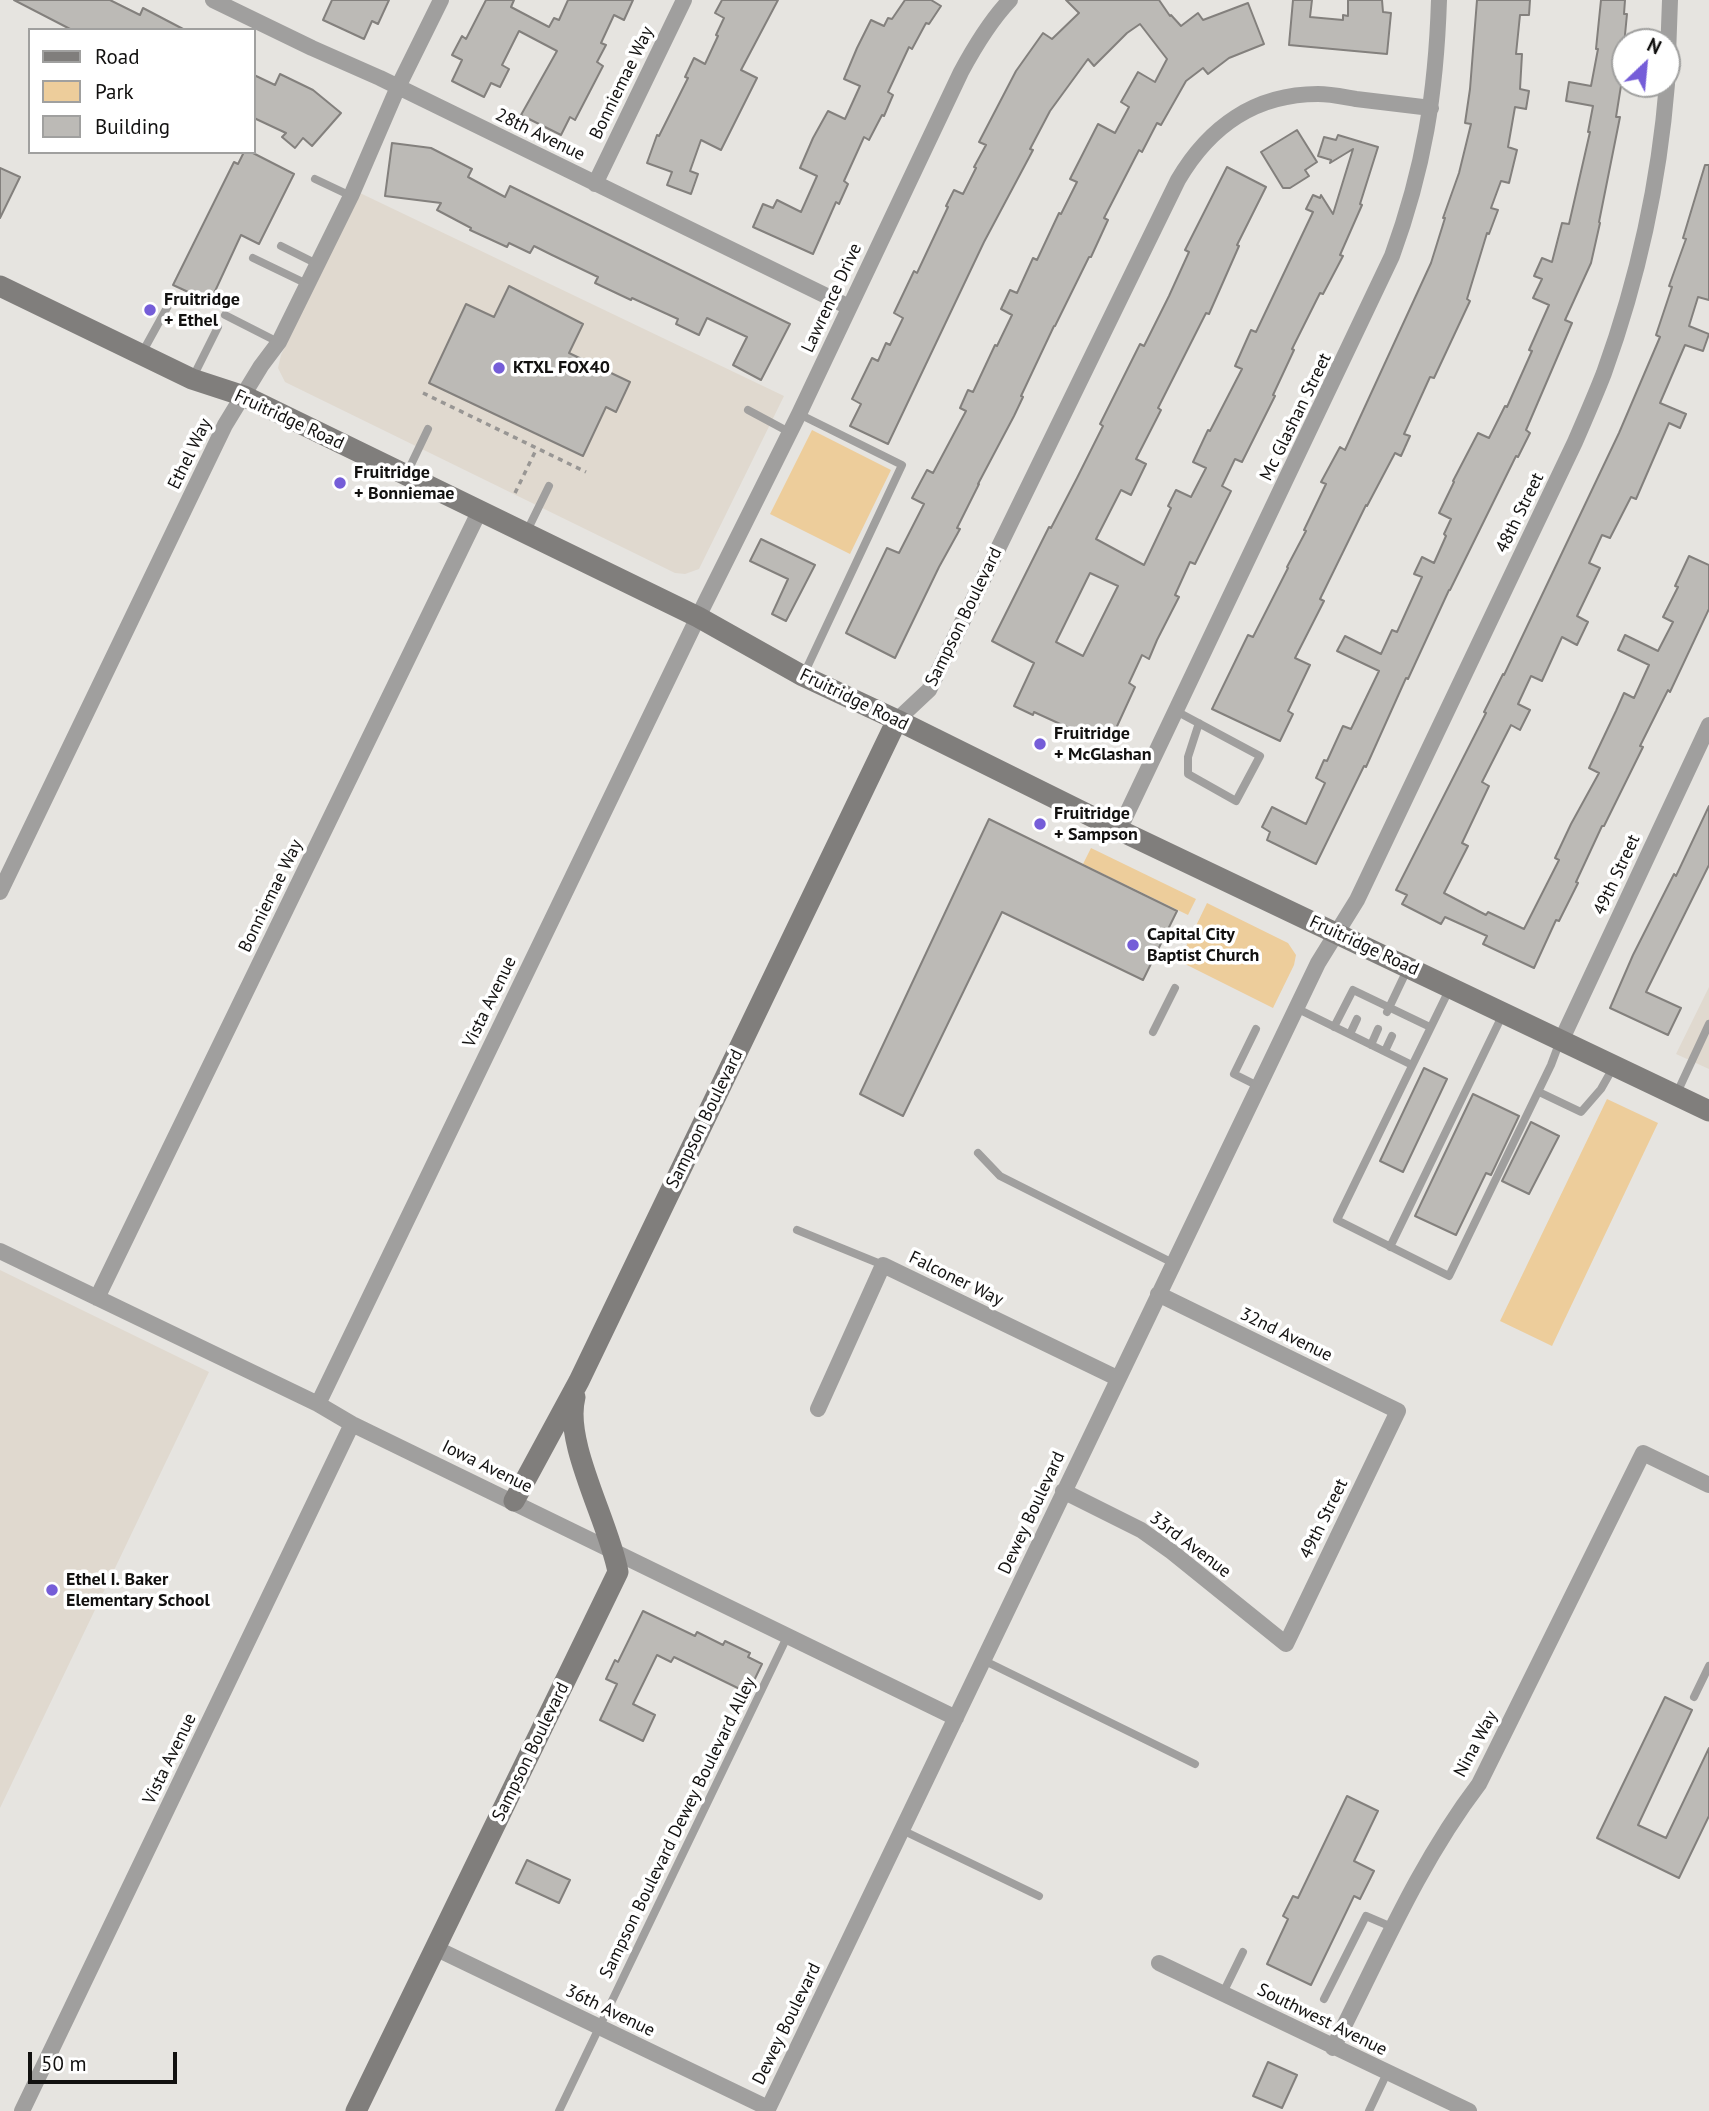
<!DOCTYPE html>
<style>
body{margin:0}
#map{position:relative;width:1709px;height:2111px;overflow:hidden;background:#e6e4e0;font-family:"PT Sans",sans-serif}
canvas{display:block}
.legend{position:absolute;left:28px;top:28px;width:228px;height:126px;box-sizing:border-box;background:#fff;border:2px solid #a0a09f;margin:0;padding:9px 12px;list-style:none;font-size:21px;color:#121110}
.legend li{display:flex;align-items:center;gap:14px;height:35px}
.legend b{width:35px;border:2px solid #a0a09f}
.north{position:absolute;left:1611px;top:28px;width:70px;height:70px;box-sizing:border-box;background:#fff;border:2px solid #a0a09f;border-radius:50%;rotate:26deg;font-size:19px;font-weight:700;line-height:28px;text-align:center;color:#121110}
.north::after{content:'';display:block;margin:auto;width:24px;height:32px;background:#755dd8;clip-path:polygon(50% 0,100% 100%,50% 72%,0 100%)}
.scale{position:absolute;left:28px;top:2052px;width:149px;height:32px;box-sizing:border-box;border:4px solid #121110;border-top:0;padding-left:9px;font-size:21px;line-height:24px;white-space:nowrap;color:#121110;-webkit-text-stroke:5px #fff;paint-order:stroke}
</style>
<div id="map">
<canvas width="1709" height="2111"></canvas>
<ul class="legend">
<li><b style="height:9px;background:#807e7c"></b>Road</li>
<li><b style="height:19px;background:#edcd9b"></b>Park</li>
<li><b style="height:19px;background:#bcbab6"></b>Building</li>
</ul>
<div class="north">N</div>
<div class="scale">50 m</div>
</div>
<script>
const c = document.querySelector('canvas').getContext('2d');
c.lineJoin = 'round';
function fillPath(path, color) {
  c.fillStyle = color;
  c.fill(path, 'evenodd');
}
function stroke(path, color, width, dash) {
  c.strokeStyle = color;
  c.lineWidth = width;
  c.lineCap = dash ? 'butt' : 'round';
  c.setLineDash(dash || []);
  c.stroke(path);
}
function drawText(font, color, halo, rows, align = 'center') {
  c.font = font + ' "PT Sans",sans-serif';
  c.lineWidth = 7;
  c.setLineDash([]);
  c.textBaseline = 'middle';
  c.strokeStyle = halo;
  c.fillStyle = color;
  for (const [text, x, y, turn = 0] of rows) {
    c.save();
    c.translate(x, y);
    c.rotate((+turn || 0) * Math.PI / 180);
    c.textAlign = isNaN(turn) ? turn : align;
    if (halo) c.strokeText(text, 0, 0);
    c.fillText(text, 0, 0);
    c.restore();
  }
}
const built = new Path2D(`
 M360,193L784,396L699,569L685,574L675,573L285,382L278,368L281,355Z
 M1709,987V1069L1676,1054Z
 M0,1270L209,1372L0,1808Z`);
const green = new Path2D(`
 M812,430L891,470L850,554L770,514Z
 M1091,848L1196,899L1188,915L1083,864Z
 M1207,903L1288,943L1296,955L1294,965L1273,1008L1179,961Z
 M1607,1099L1658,1123L1552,1346L1500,1321Z`);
const building = new Path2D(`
 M14,0H110L140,15L143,8L185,30H72Z
 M332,0H389L378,24L372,21L364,39L323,20Z
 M486,0H514L511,7L549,27L554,18L559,20L568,0H633L624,20L614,15L601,43L606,45L597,62L603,66L575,120L570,117L561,135L521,115L557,51L519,31L502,65L509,69L500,87L491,83L484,97L452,81L462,60L452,55L462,36L466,39Z
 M722,0H778L741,70L757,78L721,150L701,140L690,171L698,174L691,194L667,185L672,172L647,163L657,135L659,136L688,78L685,77L694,58L705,64L718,36L716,35L724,18L715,13Z
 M905,0H931L941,6L929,24L926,23L912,49L909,47L888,92L893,95L884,116L882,115L869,140L864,137L844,181L848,184L839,204L836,202L813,254L753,227L763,204L773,208L777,200L801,212L817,176L800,168L813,138L828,111L845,119L860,86L844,79L857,48L871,20L884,26L888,18L892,19Z
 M1066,0H1159L1170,16L1171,15L1181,26L1198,13L1203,20L1248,3L1264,44L1229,58L1208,74L1203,68L1186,81L1161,125L1157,123L1142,152L1139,150L1104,218L1108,220L1091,257H1089L1055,326H1054L1021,396L1023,397L1014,416L978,484H979L957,528L960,529L939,567L895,658L846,633L887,548L899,553L924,504L912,498L927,470L933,473L966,411L960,408L968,390L973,392L995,345L997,346L1012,315L1001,309L1010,290L1017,293L1033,258L1037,260L1059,213L1061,214L1077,182L1070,179L1098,124L1115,133L1129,107L1121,102L1138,72L1155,82L1167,59L1140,24L1127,33L1094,66L1088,59L1050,111L1030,149L1033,150L984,242L888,444L850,426L861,404L852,399L872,358L878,361L886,343L890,345L903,318L894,313L914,271L917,273L948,207L946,206L954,190L963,194L976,168L974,167L986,145L979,142L1016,71L1043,33L1052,39L1079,13Z
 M1293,0H1312L1310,17L1343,20V15L1348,16V0H1382L1383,12L1391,13L1387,54L1289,45Z
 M1477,0H1530L1529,15H1520L1516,54H1522L1520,89L1529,91L1526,109L1515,107L1508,147L1517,150L1509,183L1501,181L1491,208L1498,210L1489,234L1487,233L1467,299L1470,301L1434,378L1430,377L1404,434L1410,436L1401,456L1395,453L1367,506L1366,505L1320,599L1324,601L1295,658L1310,665L1288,711L1293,714L1280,741L1212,709L1248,635L1253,637L1288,568L1287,567L1306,531L1304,530L1326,484L1321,482L1340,447L1345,450L1431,263L1445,218H1443L1459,173L1471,124L1465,123L1470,89Z
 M1601,0H1625L1624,14H1627L1622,66L1624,67L1616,117H1620L1599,222L1600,223L1591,263L1565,320L1572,323L1526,430L1530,433L1518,457L1516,456L1450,590H1449L1408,679L1406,678L1366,767L1364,766L1316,864L1267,840L1270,832L1262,827L1272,807L1306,824L1325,783L1316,778L1324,760L1327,761L1343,726L1351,729L1379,671L1337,651L1345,636L1381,654L1392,630L1397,632L1422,577L1414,574L1422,557L1434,563L1446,536L1444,534L1451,519L1439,513L1454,482L1453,481L1478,433L1489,438L1505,406L1507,407L1532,351L1529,350L1549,305L1533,298L1542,279L1534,276L1542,258L1552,262L1562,223L1569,224L1590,132H1588L1593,106L1566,101L1569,82L1591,86L1598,49H1596Z
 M280,74L313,90L341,113L312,146L303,138L295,148L282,137L286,133L254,118V75L275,85Z
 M1297,130L1317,162L1305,170L1309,176L1290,188H1283L1261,152Z
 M1338,135L1378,147L1360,204L1362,205L1340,255L1343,256L1323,294L1320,293L1292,349L1294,350L1273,395L1275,396L1242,462L1235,459L1222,486L1231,491L1195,564L1190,562L1175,595L1179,597L1157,640L1149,659L1142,655L1129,683L1135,687L1113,735L1098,728L1093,739L1034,712L1033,715L1014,706L1034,663L992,641L1049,527L1051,528L1077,478L1103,426L1100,424L1140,344L1144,346L1169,296L1189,252L1185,250L1227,167L1266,187L1237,245L1239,246L1209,314L1206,313L1158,408L1161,410L1136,459L1146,464L1131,495L1121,490L1096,539L1144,565L1171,508L1168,506L1176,490L1191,497L1206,468L1193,462L1208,430L1210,431L1242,369L1235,366L1251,330L1256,332L1313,212L1306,209L1313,195L1320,198L1321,195L1333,214L1353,149L1330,163L1331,160L1318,156L1324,137L1336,140ZM1090,573L1118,586L1083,656L1056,642Z
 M392,143L431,148L472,169L468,177L505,197L510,186L790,324L761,380L733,365L747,337L707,318L699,335L676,324L678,319L632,298L631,300L595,283L598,277L552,255L534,246L530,253L509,243L507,247L470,230L471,228L437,210L441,203L385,196Z
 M244,152H251L294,174L259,244L241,235L210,302L173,285L234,162L238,164Z
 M1705,165H1709V300L1698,297L1689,326L1709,334L1703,351L1685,345L1660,403L1686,414L1680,428L1669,423L1636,499L1631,497L1610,538L1602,535L1589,563L1600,568L1577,616L1588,622L1577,645L1562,637L1542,681L1531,676L1518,704L1530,710L1520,730L1511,725L1482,782L1489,786L1462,843L1468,846L1444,893L1486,915L1488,912L1524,929L1559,860L1555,858L1571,824L1599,773L1589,768L1616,711L1624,693L1634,698L1649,665L1618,650L1625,635L1658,651L1673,622L1663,617L1678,587L1675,586L1689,556L1709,565V609L1670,692L1668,690L1640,746L1643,747L1604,826H1602L1576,882L1578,883L1559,921L1556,920L1534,968L1483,944L1487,936L1445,917L1441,924L1402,904L1407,895L1396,890L1486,713L1484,712L1503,674L1504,675L1619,433L1660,337L1656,335L1672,287L1669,286L1686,239L1683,238Z
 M0,168L20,177L0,218Z
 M509,286L583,324L569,353L630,382L616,412L606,407L583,456L429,383L466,304L494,317Z
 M761,539L815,565L786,621L772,614L788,579L750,561Z
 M1709,806V865L1646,992L1681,1008L1668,1035L1610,1008L1633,955L1674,874L1676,876Z
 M989,819L1177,911L1143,980L1002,912L903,1116L860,1094Z
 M1424,1068L1447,1079L1403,1172L1380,1161Z
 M1473,1094L1519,1116L1491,1175L1486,1173L1456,1235L1415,1216Z
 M1531,1122L1559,1136L1529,1194L1502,1181Z
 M643,1611L695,1636L697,1632L723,1645L725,1641L750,1653L748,1657L762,1664L748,1693L674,1657L671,1662L657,1655L633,1704L655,1715L643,1741L600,1720L617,1684L606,1679L615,1660L618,1662Z
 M1665,1697L1692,1710L1638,1825L1666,1838L1709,1748V1816L1679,1878L1597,1838Z
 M1347,1796L1378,1811L1354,1861L1374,1871L1360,1899L1354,1896L1311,1985L1267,1964L1288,1919L1283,1916L1293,1896L1298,1898Z
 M527,1860L570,1880L559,1903L516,1883Z
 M1268,2062L1297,2075L1282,2108L1253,2096Z`);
const path = new Path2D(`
 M423,393L586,472
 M515,493L537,448`);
const lane = new Path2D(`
 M315,179L351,196
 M281,246L317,264
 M253,258L307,284
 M225,315L278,342
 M142,353L169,304
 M193,377L218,327
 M748,410L789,432
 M799,414L902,465L803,676
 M407,473L428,429
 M527,531L549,486
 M1176,711L1260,756L1236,801L1188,774V757L1199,723
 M1449,990L1337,1220L1449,1276L1551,1065L1560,1041
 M1296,1008L1412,1065
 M1387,1012L1407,970
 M1334,1027L1353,990L1430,1027
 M1256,1029L1234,1074L1258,1086
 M1153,1032L1175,988
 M1350,1034L1357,1019
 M1371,1045L1378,1029
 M1385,1051L1392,1036
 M1539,1092L1581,1112L1601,1089L1614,1066
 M1676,1095L1709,1024
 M978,1153L1000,1176L1173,1263
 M797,1230L883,1265
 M1390,1247L1502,1016
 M983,1660L1195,1764
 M1694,1697L1709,1666
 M902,1830L1039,1896
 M1223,1993L1243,1952
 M1324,1999L1366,1916L1394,1928
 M559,2111L788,1635
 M1369,2111L1387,2073`);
const street = new Path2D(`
 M213,0L312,48L380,78L849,307
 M1667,83L1670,0
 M595,184L684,0
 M897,720L929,690L1178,180C1209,127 1255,94 1318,94C1331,94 1344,97 1356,99C1381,102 1406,105 1431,108
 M1119,830L1392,256C1424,168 1436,94 1439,0
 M0,892L225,425L261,366L279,342L351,196L398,87L441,0
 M1561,1041L1709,725
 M0,1251L318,1404L352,1424L956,1718
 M97,1298L480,510
 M318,1404L698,617L799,414L961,72C975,46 990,21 1010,0
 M818,1409L883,1265L1117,1378
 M1063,1491L1141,1530L1172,1552L1286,1644L1398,1411L1158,1294
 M435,1948L768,2108
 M1159,1963L1469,2111
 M1333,2048C1379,1958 1418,1864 1479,1784L1643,1453L1709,1485
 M22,2111L352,1424
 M767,2111L1318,963L1357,900L1575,442C1585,419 1595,396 1604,373C1638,279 1659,183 1667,84`);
const secondary = new Path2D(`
 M0,286L192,379L244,396L698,617L803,676L897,720L1119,830L1709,1111
 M514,1501L579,1381L897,720
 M356,2111L618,1572C609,1522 563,1443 575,1397`);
const markers = [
 [150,310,7,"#755dd8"],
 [499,368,7,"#755dd8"],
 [340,483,7,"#755dd8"],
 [1040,744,7,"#755dd8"],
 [1040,824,7,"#755dd8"],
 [1133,945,7,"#755dd8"],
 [52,1590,7,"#755dd8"]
];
const streetNames = [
 ["Bonniemae Way",622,83,-64],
 ["28th Avenue",540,135,26],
 ["Lawrence Drive",832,298,-65],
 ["Mc Glashan Street",1296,417,-64],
 ["Fruitridge Road",289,420,25],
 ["Ethel Way",190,454,-64],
 ["48th Street",1520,513,-64],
 ["Sampson Boulevard",964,617,-64],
 ["Fruitridge Road",854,700,26],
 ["49th Street",1617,875,-65],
 ["Bonniemae Way",271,896,-64],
 ["Fruitridge Road",1364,946,25],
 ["Vista Avenue",490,1002,-64],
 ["Sampson Boulevard",705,1119,-64],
 ["Falconer Way",956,1279,26],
 ["32nd Avenue",1286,1335,26],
 ["Iowa Avenue",487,1467,26],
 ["Dewey Boulevard",1032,1513,-65],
 ["49th Street",1324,1519,-64],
 ["33rd Avenue",1190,1545,37],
 ["Nina Way",1476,1744,-62],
 ["Sampson Boulevard",531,1752,-64],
 ["Vista Avenue",170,1759,-64],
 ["Sampson Boulevard Dewey Boulevard Alley",678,1828,-64],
 ["36th Avenue",610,2011,26],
 ["Southwest Avenue",1322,2020,26],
 ["Dewey Boulevard",787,2024,-64]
];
const poiNames = [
 ["Fruitridge",164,300],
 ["+ Ethel",164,321],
 ["KTXL FOX40",513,368],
 ["Fruitridge",354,473],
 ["+ Bonniemae",354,494],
 ["Fruitridge",1054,734],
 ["+ McGlashan",1054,755],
 ["Fruitridge",1054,814],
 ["+ Sampson",1054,835],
 ["Capital City",1147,935],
 ["Baptist Church",1147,956],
 ["Ethel I. Baker",66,1580],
 ["Elementary School",66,1601]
];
fillPath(built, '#e0d9cf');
fillPath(green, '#edcd9b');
fillPath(building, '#bcbab6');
stroke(building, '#83807d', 2);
stroke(path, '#989694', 3.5, [5, 5]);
stroke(lane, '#a09f9e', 8);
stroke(street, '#a09f9e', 16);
stroke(secondary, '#807e7c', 21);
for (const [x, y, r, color] of markers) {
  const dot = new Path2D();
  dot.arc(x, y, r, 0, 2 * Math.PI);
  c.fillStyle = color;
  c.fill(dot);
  stroke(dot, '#fff', 2.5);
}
drawText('18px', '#121110', '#fff', streetNames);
drawText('bold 18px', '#121110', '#fff', poiNames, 'left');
</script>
